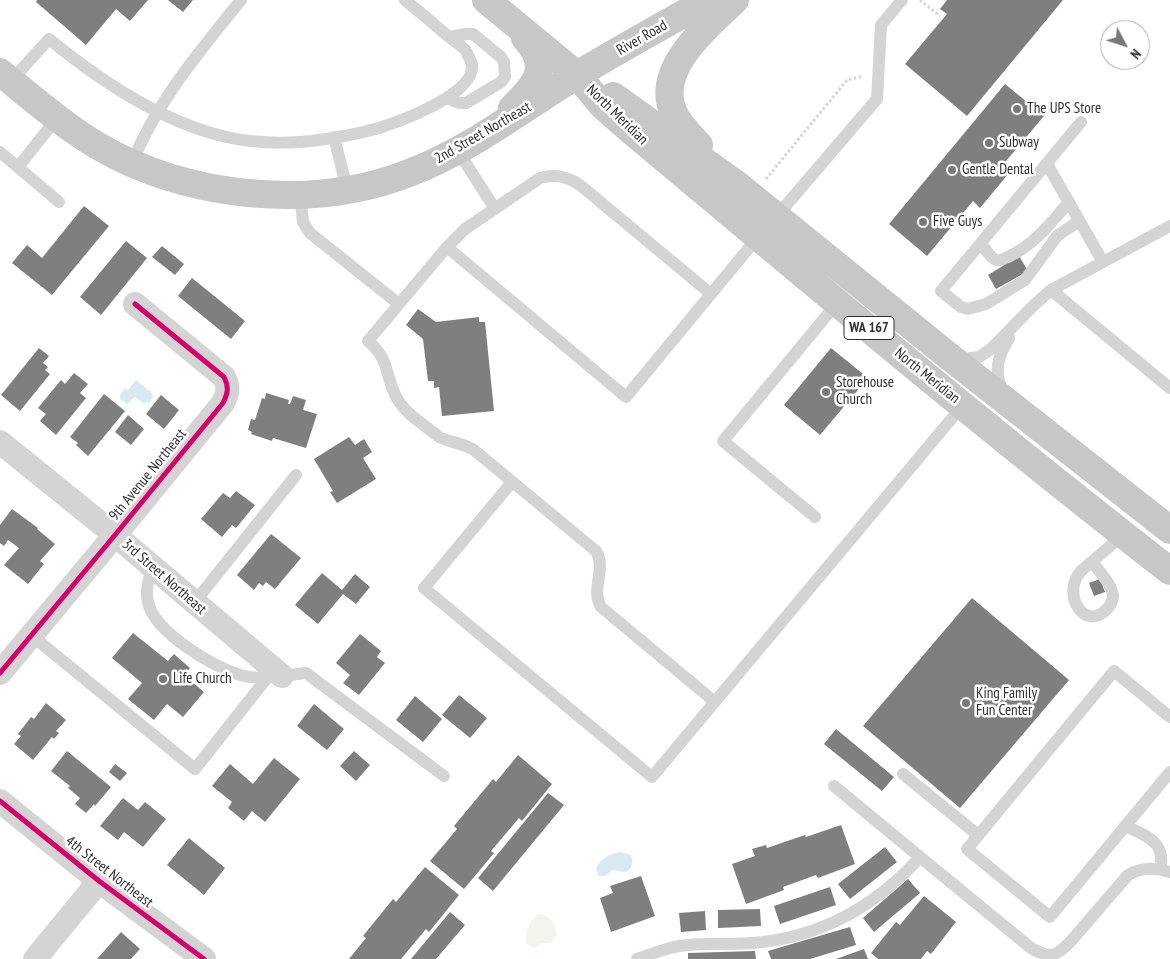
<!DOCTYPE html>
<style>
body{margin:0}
#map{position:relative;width:1170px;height:959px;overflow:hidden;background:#fff;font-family:"PT Sans Narrow",sans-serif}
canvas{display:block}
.north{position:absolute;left:1100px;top:20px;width:50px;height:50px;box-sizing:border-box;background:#fff;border:1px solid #acacac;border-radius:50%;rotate:130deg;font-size:14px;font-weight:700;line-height:20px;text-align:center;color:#2f2f2f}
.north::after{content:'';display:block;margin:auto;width:18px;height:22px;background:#787878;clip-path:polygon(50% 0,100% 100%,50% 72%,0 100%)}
</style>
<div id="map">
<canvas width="1170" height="959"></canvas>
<div class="north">N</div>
</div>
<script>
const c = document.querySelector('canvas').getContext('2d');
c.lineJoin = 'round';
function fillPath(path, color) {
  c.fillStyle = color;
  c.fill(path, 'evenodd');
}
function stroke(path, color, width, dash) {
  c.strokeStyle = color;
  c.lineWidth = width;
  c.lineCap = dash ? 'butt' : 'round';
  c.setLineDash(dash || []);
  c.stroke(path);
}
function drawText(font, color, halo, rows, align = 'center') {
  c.font = font + ' "PT Sans Narrow",sans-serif';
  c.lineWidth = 5;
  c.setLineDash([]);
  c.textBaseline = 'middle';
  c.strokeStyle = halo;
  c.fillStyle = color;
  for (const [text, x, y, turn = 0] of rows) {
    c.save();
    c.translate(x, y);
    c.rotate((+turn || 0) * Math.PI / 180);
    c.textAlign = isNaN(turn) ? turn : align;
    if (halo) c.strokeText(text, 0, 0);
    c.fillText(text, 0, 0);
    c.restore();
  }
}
const green = new Path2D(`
 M540,914C552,917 555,924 557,936L550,943H543L533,948L526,943C524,935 531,916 540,914Z`);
const water = new Path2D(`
 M136,380L152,393L153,397L150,402L143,403L135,397L127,404L120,399V395L125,388L128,390Z
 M620,852L631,855C634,862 632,873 622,872C619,871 616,870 613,870L605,876H599L596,869C600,859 609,854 620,852Z`);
const building = new Path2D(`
 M37,0H148L130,21L116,9L86,45L36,2Z
 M168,0H193L183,12Z
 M947,0H1063L967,116L905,64L947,14L940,9Z
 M1005,84L1044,116L1001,167L1009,173L980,208L973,201L927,256L889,224Z
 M84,206L109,226L52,295L12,263L27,245L42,258Z
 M126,241L147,258L101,315L80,297Z
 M162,246L184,264L175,275L152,257Z
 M1019,256L1028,271L996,289L988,275Z
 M192,278L245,321L231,339L178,296Z
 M418,309L436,322L479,317V322H485L494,411L442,416L439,387L434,388V381H428L423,339L406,325Z
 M39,348L49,356L43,363L48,367L45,370L50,374L20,411L1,395Z
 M831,348L868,378L820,435L784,405Z
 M74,373L88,384L80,393L86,398L56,435L40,421L46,414L38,408L61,380L65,384Z
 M266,393L289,400L288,404H290L293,396L306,400L303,410L317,414L306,448L273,438L272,441L251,434L252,432L248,430L251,419L255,420L262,398L265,399Z
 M104,394L125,411L88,456L76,445L78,443L70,437Z
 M161,395L179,410L164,429L146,414Z
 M128,415L144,429L131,445L115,432Z
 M349,437L355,445L364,439L372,452L363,458L376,479L337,503L330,492L333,491L314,459Z
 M236,491L255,505L236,528L232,525L222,537L201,519L223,493L230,498Z
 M12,509L38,528L37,529L55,544L40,561L44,564L28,584L4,565L19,548L8,540L4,546L0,543V525Z
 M271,534L301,558L275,589L266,582L263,586L259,583L254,590L237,575Z
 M322,573L342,590L355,574L370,587L356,604L343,594L318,624L295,605Z
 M1100,579L1105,592L1094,596L1089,583Z
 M972,598L1069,680L960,808L863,726Z
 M133,633L168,661L174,654L190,668L184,675L204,692L183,717L167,704L154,720L128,699L142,683L112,658Z
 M360,634L381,651L377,657L385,663L359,695L343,683L350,675L336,663Z
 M459,695L487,718L470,738L442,715Z
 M415,696L442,719L423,742L396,720Z
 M46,703L66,720L56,731L59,733L54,739L52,737L33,760L14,744L21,736L18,734L31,717L34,719Z
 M314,704L344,729L327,750L297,726Z
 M836,729L894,777L882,791L824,744Z
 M67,751L111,787L95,806L94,804L86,813L75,804L80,798L68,788L70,786L51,771Z
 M354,751L370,765L356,781L340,766Z
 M518,755L552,784L522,821L519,818L491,851L494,853L464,889L430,861L457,829L454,826L493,779L496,782Z
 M274,758L300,779L265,822L252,811L244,821L228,808L232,802L212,786L230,764L253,784Z
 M115,764L127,773L120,781L109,772Z
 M548,793L564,805L493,891L478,878Z
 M123,798L138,810L145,802L166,819L143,847L124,832L118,840L100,826Z
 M841,825L855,864L818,878L816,875L783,887L784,890L746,904L732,864L755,856L752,849L766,845L767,848L805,835L806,837Z
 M189,838L225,868L204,895L167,865Z
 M885,847L897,862L850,899L838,884Z
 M425,867L459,895L429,932L426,929L401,959H349L366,938L363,936L393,899L396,902Z
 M641,876L655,916L611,932L600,898L613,893L610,886Z
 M908,879L920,893L874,932L863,918Z
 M830,887L836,905L780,924L774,906Z
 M924,896L956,922L931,954L927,951L921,959H878L871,953L896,922L900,925Z
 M760,909L761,926L718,928V910Z
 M705,911L706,930L681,932L679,913Z
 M450,912L465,925L436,959H411Z
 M850,927L856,945L810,959H771L768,951Z
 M121,932L140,949L131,959H97Z
 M864,949L868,959H836Z
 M755,951L756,959H688V953Z`);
const path = new Path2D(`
 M920,0L940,16
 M766,179L847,80L863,76`);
const service = new Path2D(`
 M11,81L49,39C99,80 158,120 222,136C251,143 283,144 312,141C335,138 358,134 379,128C401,121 475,94 472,65C471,61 468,55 466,51C462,46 454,41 449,37C434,24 420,12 405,0
 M447,98L459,103H466L501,82L505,77L504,62L501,57L473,34H466L449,37
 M334,137L347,189
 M458,151L495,209
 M0,152L59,202
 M132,163C157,101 200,51 241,0
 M1047,164L1103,262
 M18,167L57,118
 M300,194L303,222L310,233L399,304L368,341C392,361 384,378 398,400C407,415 426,426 439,437C451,443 463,443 474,450L596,551C607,569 590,589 601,607L715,702
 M776,217L877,99L881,25L902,0
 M1079,221L1057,236L1025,280L986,304L968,309L961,307L941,291L1081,122
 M981,244C985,248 991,259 997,260C1001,261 1005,258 1008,257C1035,244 1049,225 1069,202
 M447,247L626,397L758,237
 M1051,290L1170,388
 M399,304L447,247L465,229L540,178C556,174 566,176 580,185L711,294
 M958,358L963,359L979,357L991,349L1032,307L1051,290L1170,226
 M1003,391C993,371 998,356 1009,338
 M512,482L424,588L652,777L963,405
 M815,517L723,441L837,303
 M1092,562C1099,571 1111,583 1113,595C1113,600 1111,605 1107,609C1084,633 1061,593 1081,571L1123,535
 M152,568C149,579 145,591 148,602C154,632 212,666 240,675C248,677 257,678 266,678
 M194,603L296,475
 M31,635L195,769L274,669
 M282,676L306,673L444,776
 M1170,717L1114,671L967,849L1050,917L1170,772
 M903,774L978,835
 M834,786L920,857
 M1125,826C1137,832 1156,837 1160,852C1162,857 1161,864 1161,869
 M637,959C649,955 661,950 674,947C700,942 727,945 754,943C821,937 876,906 920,857L1031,948C1050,959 1056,957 1071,941L1128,875C1142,867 1155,867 1170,872`);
const minor = new Path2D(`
 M0,442L115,535L282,676
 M0,673L115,535L223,403C228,393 229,387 224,377L135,304
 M0,801L99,881L204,959
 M35,959L99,881`);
const primary = new Path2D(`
 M486,0L577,75L603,106L628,128C807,278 986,428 1170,571
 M0,72C32,98 63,125 98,146C187,198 313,211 409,173C470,150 522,109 577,75C620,49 664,25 708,0
 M613,96L736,184L946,354L1170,530
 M512,108C536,85 552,67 525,38
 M699,145C690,135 678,124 673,111C655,68 708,26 735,0`);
const cycleway = new Path2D(`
 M0,673L115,535L223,403C228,393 229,387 224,377L135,304
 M0,801L99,881L204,959`);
const markers = [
 [1017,109,5,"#787878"],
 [989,143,5,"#787878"],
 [952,170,5,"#787878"],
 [923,222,5,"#787878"],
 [826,392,5,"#787878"],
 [163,679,5,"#787878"],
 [966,703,5,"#787878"]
];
const shields = [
 [869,328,50]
];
const shieldNames = [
 ["WA 167",869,328]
];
const streetNames = [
 ["River Road",642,38,-30],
 ["North Meridian",617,115,44],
 ["2nd Street Northeast",483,133,-30],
 ["North Meridian",927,376,39],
 ["9th Avenue Northeast",148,475,-51],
 ["3rd Street Northeast",164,577,41],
 ["4th Street Northeast",109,872,38]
];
const poiNames = [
 ["The UPS Store",1027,109],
 ["Subway",999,143],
 ["Gentle Dental",962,170],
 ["Five Guys",933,222],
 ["Storehouse",836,383],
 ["Church",836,400],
 ["Life Church",173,679],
 ["King Family",976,694],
 ["Fun Center",976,711]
];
fillPath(green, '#f1f5ec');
fillPath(water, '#d8e9f2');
fillPath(building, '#7f7f7f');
stroke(path, '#d4d4d4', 3, [2.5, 2.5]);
stroke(service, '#d4d4d4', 12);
stroke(minor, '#d4d4d4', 24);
stroke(primary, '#c7c7c7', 28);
stroke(cycleway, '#d6006c', 5);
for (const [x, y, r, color] of markers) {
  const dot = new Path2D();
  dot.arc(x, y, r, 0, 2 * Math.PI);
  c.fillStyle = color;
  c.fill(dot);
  stroke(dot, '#fff', 2);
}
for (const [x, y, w] of shields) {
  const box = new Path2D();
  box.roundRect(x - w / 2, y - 11.5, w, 23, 4);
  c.fillStyle = '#fff';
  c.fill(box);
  stroke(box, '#2f2f2f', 1);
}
drawText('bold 14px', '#2f2f2f', null, shieldNames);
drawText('15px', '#2f2f2f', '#fff', streetNames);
drawText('15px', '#2f2f2f', '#fff', poiNames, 'left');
</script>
